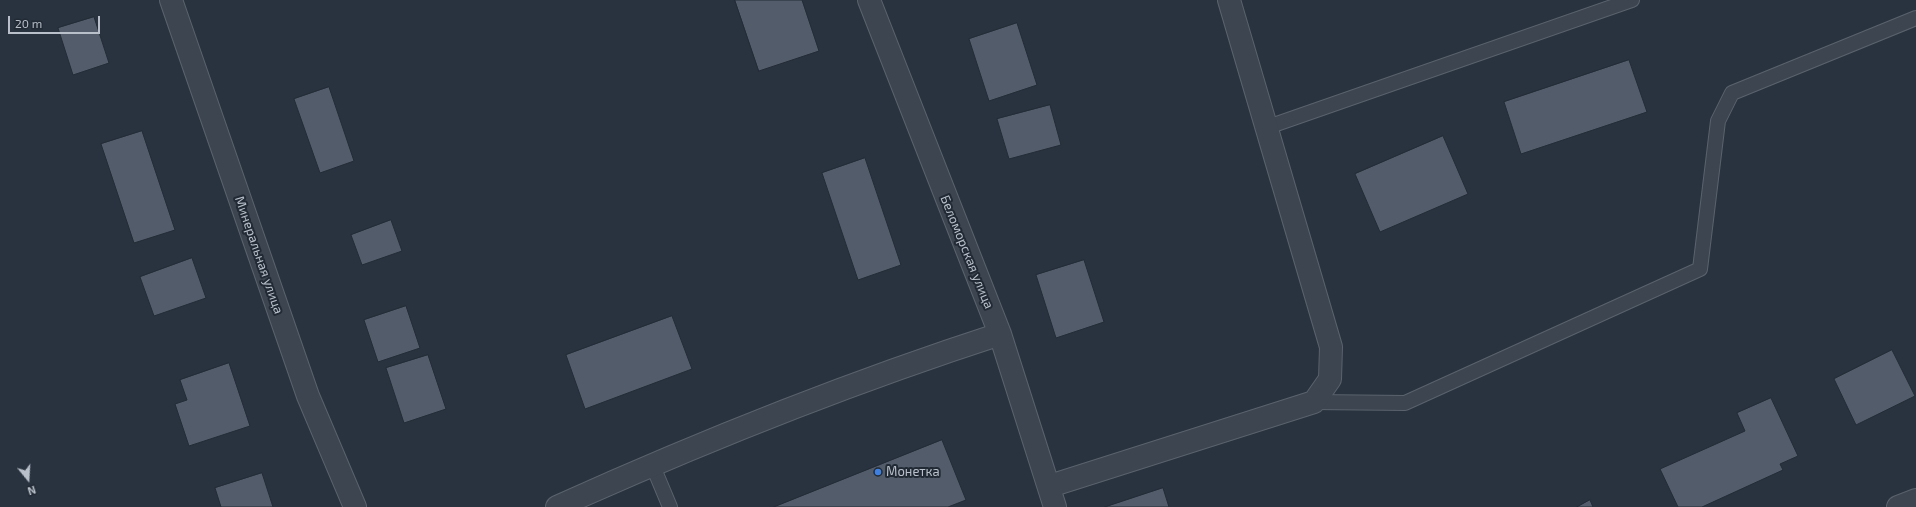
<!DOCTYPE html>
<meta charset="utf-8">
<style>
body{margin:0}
#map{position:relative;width:1916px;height:507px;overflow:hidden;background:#29333f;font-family:"Exo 2",sans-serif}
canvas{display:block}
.north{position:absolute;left:8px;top:459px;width:40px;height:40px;-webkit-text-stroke:3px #212a35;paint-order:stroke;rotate:162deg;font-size:11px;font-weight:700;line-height:16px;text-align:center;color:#b9c0ca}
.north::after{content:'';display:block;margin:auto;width:14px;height:18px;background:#b9c0ca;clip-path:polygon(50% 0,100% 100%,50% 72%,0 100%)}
.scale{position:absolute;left:8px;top:16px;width:92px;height:18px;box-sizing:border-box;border:2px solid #b9c0ca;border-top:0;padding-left:5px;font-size:12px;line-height:14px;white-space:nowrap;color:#b9c0ca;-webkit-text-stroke:3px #212a35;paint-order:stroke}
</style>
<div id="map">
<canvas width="1916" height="507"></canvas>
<div class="north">N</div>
<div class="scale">20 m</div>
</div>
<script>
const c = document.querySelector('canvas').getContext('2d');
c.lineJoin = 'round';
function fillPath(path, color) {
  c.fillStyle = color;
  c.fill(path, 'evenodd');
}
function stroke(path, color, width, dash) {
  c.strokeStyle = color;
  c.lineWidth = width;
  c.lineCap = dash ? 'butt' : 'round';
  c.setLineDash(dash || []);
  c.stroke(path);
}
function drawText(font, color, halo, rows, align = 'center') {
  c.font = font + ' "Exo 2",sans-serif';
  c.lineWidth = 4;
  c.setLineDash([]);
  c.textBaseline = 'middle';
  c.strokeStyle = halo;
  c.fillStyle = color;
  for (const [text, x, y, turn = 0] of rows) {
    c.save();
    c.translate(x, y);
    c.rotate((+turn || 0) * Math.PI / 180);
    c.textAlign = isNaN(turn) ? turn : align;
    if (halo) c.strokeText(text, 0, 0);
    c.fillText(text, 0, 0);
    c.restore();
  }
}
const building = new Path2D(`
 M735,0H802L819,51L759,71Z
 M94,17L109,63L73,75L58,28Z
 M1017,23L1037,85L989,101L969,39Z
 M1629,60L1647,112L1521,154L1504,102Z
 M329,87L354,161L320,173L294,99Z
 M1050,105L1061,145L1009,159L997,119Z
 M142,131L175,230L134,243L101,144Z
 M1443,136L1468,194L1380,232L1355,174Z
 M865,158L901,265L858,280L822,173Z
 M391,220L402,251L362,265L351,235Z
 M192,258L206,298L154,316L140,277Z
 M1084,260L1104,322L1056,338L1036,275Z
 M406,306L420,348L378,362L364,320Z
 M672,316L692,369L585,409L566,355Z
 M1892,350L1915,396L1856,425L1834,379Z
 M428,355L446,409L404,423L386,368Z
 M229,363L250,426L189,446L175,404L187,400L180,380Z
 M1771,398L1798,456L1780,464L1783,470L1702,507H1678L1660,469L1745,431L1737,413Z
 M942,440L966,500L948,507H774Z
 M262,473L273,507H221L215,488Z
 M1163,488L1169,507H1105Z
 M1590,500L1593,507H1577Z`);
const lane = new Path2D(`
 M1265,128L1632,0
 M1314,402L1405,403L1700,269L1718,121L1732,93L1916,18
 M652,464L670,507`);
const street = new Path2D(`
 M171,0L308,396L355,507
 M869,0L1000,334L1055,507
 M1050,486L1314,402L1330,379L1331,347L1229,0
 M557,507C701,442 849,383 1000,334
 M1898,507L1916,500`);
const markers = [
 [878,472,4,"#3f7fe0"]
];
const streetNames = [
 ["Беломорская улица",967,252,68],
 ["Минеральная улица",259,255,71]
];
const poiNames = [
 ["Монетка",886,472]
];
fillPath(building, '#525c6a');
stroke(building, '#232c37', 1);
stroke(lane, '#5a636d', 16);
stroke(street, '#5a636d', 24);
stroke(lane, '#3d4550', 14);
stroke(street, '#3d4550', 22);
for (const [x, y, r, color] of markers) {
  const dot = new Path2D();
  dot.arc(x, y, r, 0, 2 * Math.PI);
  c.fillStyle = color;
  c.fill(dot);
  stroke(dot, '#212a35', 1.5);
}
drawText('13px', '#b9c0ca', '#212a35', streetNames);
drawText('13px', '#b9c0ca', '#212a35', poiNames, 'left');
</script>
